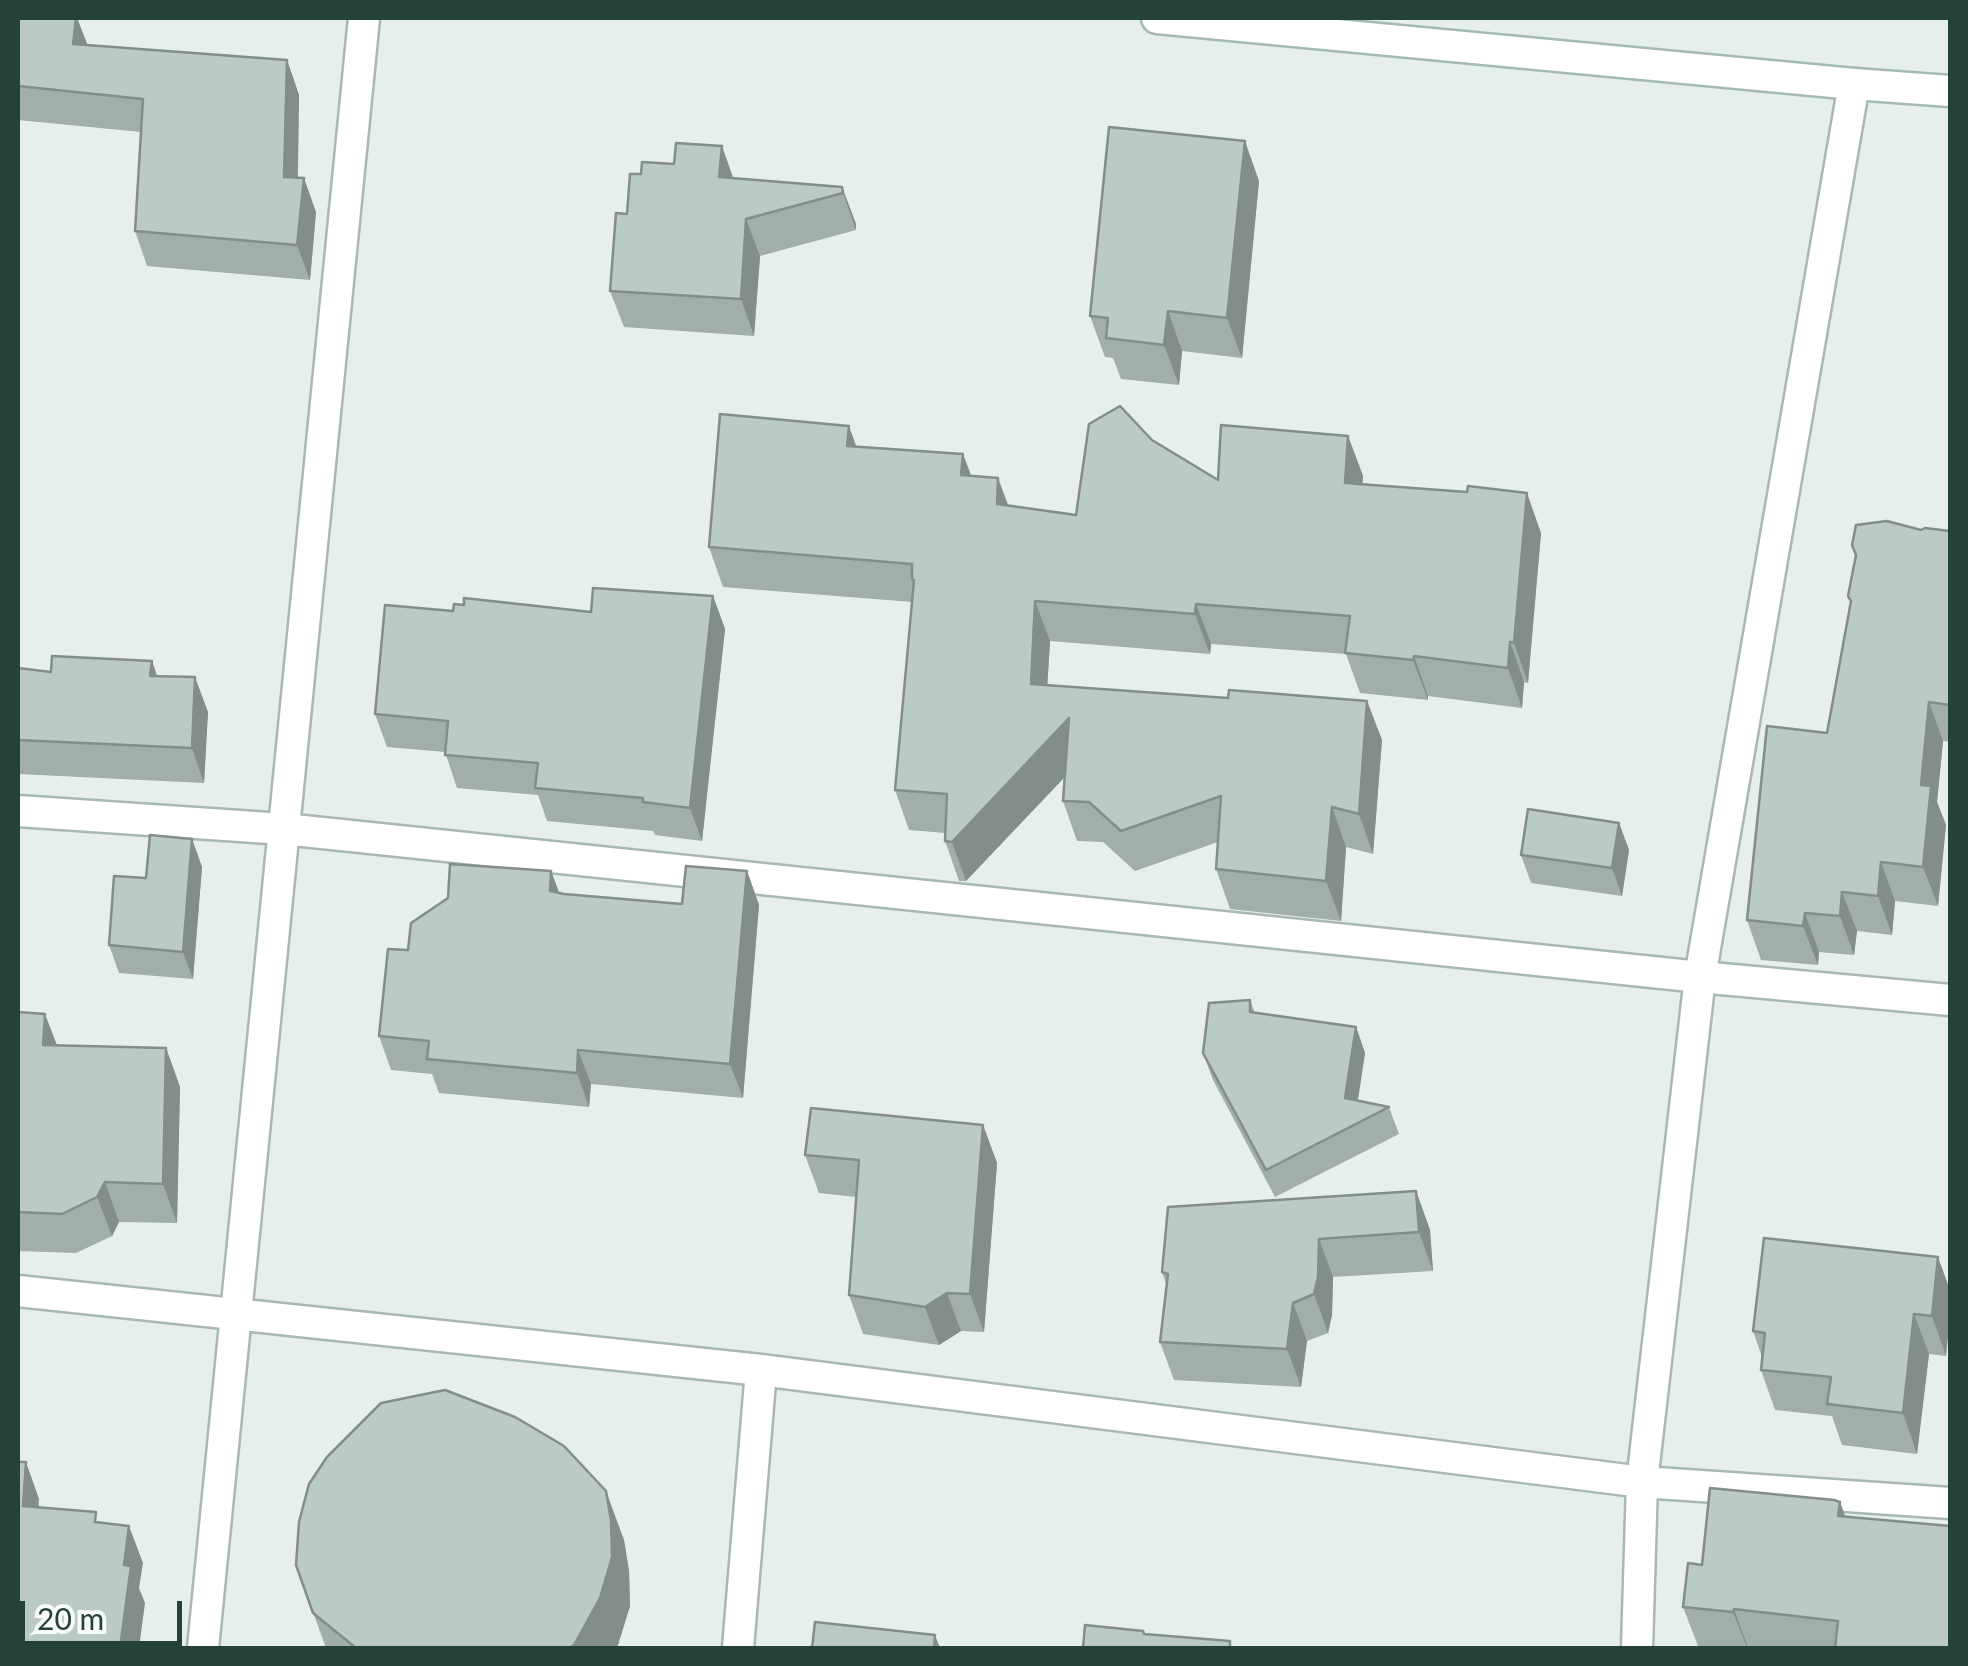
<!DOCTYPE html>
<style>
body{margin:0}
#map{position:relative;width:1968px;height:1666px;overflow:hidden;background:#e6efeb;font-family:Lato,sans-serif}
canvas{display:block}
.frame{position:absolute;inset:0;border:20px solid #24423a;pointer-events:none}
.scale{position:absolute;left:20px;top:1601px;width:162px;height:45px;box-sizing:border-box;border:5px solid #24423a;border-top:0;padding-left:12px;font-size:30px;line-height:35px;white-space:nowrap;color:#24423a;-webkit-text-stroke:8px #f7fbf9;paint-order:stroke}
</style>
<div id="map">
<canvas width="1968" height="1666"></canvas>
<div class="frame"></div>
<div class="scale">20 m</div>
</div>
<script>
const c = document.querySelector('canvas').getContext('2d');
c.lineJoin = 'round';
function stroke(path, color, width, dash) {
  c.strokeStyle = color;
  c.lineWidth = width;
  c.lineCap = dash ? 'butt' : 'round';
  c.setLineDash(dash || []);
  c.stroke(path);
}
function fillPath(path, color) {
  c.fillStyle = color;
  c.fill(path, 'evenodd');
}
const street = new Path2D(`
 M18,811L284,829L1700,977L1950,1000
 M18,1291L761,1370L1642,1482L1950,1503
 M203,1648L364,18
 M738,1648L761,1370
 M1637,1648L1642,1482L1700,977L1854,84`);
const secondary = new Path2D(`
 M1157,18L1854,84L1950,91`);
const wall = new Path2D(`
 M18,18H77L88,46L287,60L299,95L298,178L316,212L310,280L147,266L135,231L141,132L18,120Z
 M734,178L842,187L856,224V230L760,256L754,336L624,327L610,291L627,214Z
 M1259,181L1242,358L1182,351L1179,385L1121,379L1113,358L1105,357L1090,316Z
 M1348,436L1363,476L1362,485L1541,533L1528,683L1524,682L1522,708L1428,696V700L1360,693L1346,654L1211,644L1210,654L1050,641L1047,686L1228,698L1367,701L1382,740L1373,854L1346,847L1341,921L1230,909L1216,869L1218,842L1135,871L1103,842L1077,841L1063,801L1064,777L966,881H959L945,841V833L909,830L895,790L912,602L723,587L709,547L856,446L963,454L971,476L1008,505L1076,515L1152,440L1218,480Z
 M1921,530L1950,531V742L1943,741L1937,802L1946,825L1938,906L1895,901L1892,935L1857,931L1854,955L1819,952L1818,965L1761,960L1747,920L1827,733L1851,604L1848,596Z
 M713,596L725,629L702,841L655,835L653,831L547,821L538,795L457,788L445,752L387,747L375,714L453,611L591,612Z
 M18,668L51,672L157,676L208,712L204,783L18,774Z
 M1619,823L1629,850L1622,896L1531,883L1521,855Z
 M192,839L202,867L193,979L119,973L109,945L146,878Z
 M747,871L759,905L743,1098L591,1084L589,1107L439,1093L432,1074L391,1070L379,1036L408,950L559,893L682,904Z
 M1250,1000L1255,1013L1356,1027L1365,1053L1358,1100L1389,1107L1399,1134L1275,1197L1213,1080L1203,1053Z
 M18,1012L57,1045L166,1048L180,1087L177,1223L119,1222L112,1236L76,1253L18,1251Z
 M983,1125L997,1163L984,1332L961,1331L939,1345L863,1334L849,1295L856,1197L819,1193L805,1155Z
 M1416,1191L1430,1230L1433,1271L1333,1277L1332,1315L1328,1333L1307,1341L1301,1387L1174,1380L1160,1342L1167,1287L1162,1272Z
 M1938,1257L1946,1356L1929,1354L1917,1454L1842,1445L1832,1416L1775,1410L1761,1370L1762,1357L1753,1331Z
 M1840,1502L1845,1517L1950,1648H1719L1698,1646L1683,1607Z
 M624,1540L629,1571L630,1606L617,1648H326L296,1565Z`);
const shadedWall = new Path2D(`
 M76,18H77L89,49L73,44Z
 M287,60L299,95L297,212L284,177Z
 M1245,141L1259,181L1242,358L1227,318Z
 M722,146L735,183L719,177Z
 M304,178L316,212L310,280L297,245Z
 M842,187L856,224V230L843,193Z
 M746,219L760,256L754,336L741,299Z
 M1168,311L1182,351L1179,385L1164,345Z
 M849,426L863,465L847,446Z
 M1348,436L1363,476L1360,523L1345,483Z
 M963,454L978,494L961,475Z
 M998,478L1013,518L997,504Z
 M1527,493L1541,533L1528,683L1514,643Z
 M713,596L725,629L702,841L690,808Z
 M1035,601L1050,641L1045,724L1031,684Z
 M1196,604L1211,644L1210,654L1195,614Z
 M1510,642L1524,682L1522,708L1508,668Z
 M1414,656L1428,696V700L1413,660Z
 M152,661L164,696L150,676Z
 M195,677L208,712L204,783L192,748Z
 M1367,701L1382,740L1373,854L1359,814Z
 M1929,702L1943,741L1937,802L1946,825L1938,906L1923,867L1921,785Z
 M1069,718L1083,758L966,881L952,842Z
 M1332,807L1346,847L1341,921L1326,881Z
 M1619,823L1629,850L1622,896L1612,868Z
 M192,839L202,867L193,979L183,952Z
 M1881,862L1895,901L1892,935L1878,896Z
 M551,871L564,905L550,891Z
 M747,871L759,905L743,1098L730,1064Z
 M1842,892L1857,931L1854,955L1840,916Z
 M1805,913L1819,952L1818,965L1803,926Z
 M45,1014L60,1053L43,1045Z
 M1356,1027L1365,1053L1354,1124L1345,1098Z
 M166,1048L180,1087L177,1223L163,1184Z
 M578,1050L591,1084L589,1107L577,1073Z
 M983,1125L997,1163L984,1332L970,1294Z
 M105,1182L119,1222L112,1236L97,1197Z
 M1416,1191L1430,1230L1433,1271L1419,1232Z
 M1319,1239L1333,1277L1332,1315L1328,1333L1314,1294Z
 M1938,1257L1950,1290V1319L1946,1356L1932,1316Z
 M947,1293L961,1331L939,1345L925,1307Z
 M1293,1303L1307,1341L1301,1387L1287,1349Z
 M1914,1314L1929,1354L1917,1454L1903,1413Z
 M26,1462L39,1499L36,1542L23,1506Z
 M606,1491L624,1540L629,1571L630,1606L617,1648H570Z
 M1840,1502L1854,1541L1838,1516Z
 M129,1526L143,1563L139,1588L145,1603L139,1648H120L124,1565Z
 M1734,1609L1748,1648H1747L1733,1612Z
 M935,1635L940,1648H934Z`);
const building = new Path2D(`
 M18,18H76L73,44L287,60L284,177L304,178L297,245L135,231L143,99L18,86Z
 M1109,127L1245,141L1227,318L1168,311L1164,345L1106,338L1108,318L1090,316Z
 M676,143L722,146L719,177L842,187L843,193L746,219L741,299L610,291L616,213L627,214L630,174H641L642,162L674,164Z
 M1120,406L1152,440L1218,480L1221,425L1348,436L1345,483L1467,492L1468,486L1527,493L1514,643L1510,642L1508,668L1414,656L1413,660L1345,653L1350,616L1196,604L1195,614L1035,601L1031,684L1228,698L1229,690L1367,701L1359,814L1332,807L1326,881L1216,869L1221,796L1121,831L1089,802L1063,801L1069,718L952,842L945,841L947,794L895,790L914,580L912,579V564L709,547L720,414L849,426L847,446L963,454L961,475L998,478L997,504L1076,515L1089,424Z
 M1887,521L1921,530L1925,528L1950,531V705L1929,702L1921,785L1931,786L1923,867L1881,862L1878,896L1842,892L1840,916L1805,913L1803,926L1747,920L1767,726L1827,733L1851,601L1848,596L1856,555L1852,545L1856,525Z
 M593,588L713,596L690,808L643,802V798L535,788L538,763L445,755L448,721L375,714L385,605L453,611L454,604L464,605V598L591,612Z
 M52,656L152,661L150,676L195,677L192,748L18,740V668L51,672Z
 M1528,809L1619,823L1612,868L1521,855Z
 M150,835L192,839L183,952L109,945L114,876L146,878Z
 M450,864L551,871L550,891L564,894L682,904L686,866L747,871L730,1064L578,1050L577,1073L427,1059L429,1041L379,1036L388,949L408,950L411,923L448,898Z
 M1250,1000V1012L1356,1027L1345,1098L1389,1107L1266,1170L1203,1053L1209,1003Z
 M18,1012L45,1014L43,1045L166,1048L163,1184L105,1182L97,1197L62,1214L18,1212Z
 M811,1108L983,1125L970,1294L947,1293L925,1307L849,1295L859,1160L805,1155Z
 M1416,1191L1419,1232L1319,1239L1318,1277L1314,1294L1293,1303L1287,1349L1160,1342L1168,1274L1162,1272L1168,1207Z
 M1764,1238L1938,1257L1932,1316L1914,1314L1903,1413L1827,1404L1831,1377L1761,1370L1765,1333L1753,1331Z
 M445,1390L515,1417L564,1446L606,1491L611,1521L612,1557L600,1598L574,1645L570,1648H356L313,1613L296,1565L299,1522L309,1484L327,1457L381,1403Z
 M18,1462H26L23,1506L96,1512L95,1522L129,1526L124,1565L131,1566L120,1648H18Z
 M1710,1488L1834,1500L1840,1502L1838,1516L1950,1526V1648H1835L1838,1621L1734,1609L1733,1612L1683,1607L1688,1563L1702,1565Z
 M815,1622L935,1635L934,1648H812Z
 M1085,1625L1143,1631L1144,1634L1230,1641V1648H1083Z`);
stroke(street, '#a8b8b2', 35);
stroke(secondary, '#a4bbb3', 35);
stroke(street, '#fff', 30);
stroke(secondary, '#fff', 30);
fillPath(wall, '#a1aea9');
fillPath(shadedWall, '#838d89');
fillPath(building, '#bbcac4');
stroke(building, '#838d89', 2.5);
</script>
